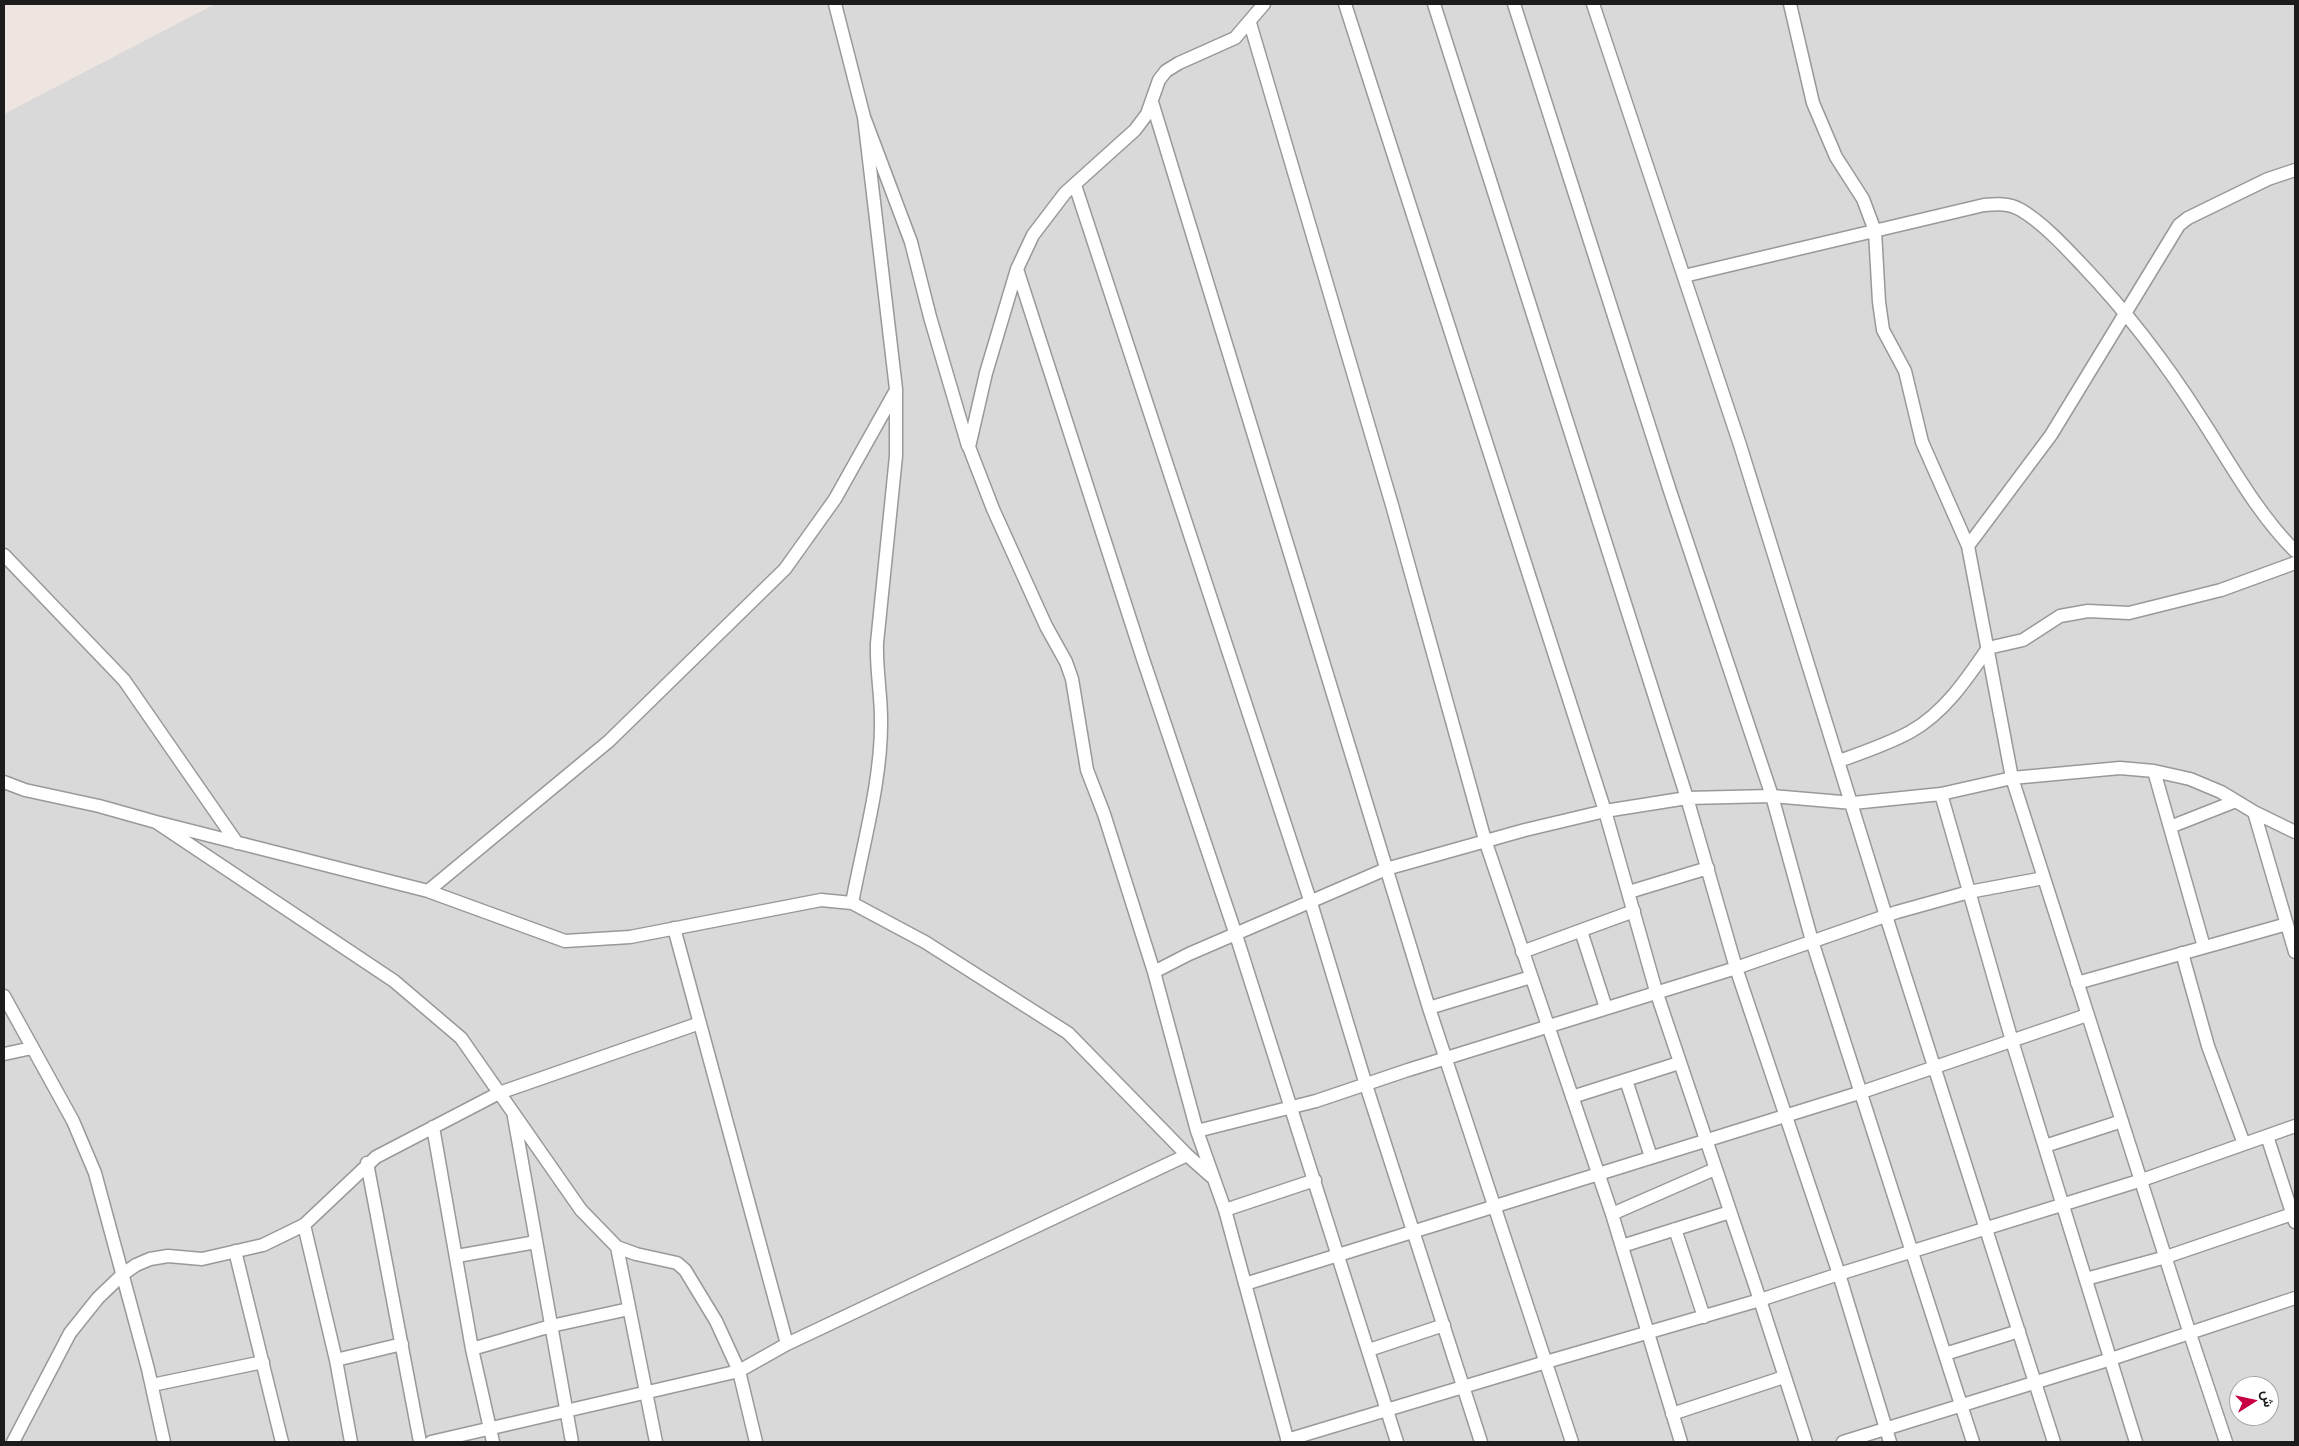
<!DOCTYPE html>
<meta charset="utf-8">
<style>
body{margin:0}
#map{position:relative;width:2299px;height:1446px;overflow:hidden;background:#eee5e1;font-family:"PT Sans Narrow",Vazirmatn,sans-serif}
canvas{display:block}
.frame{position:absolute;inset:0;border:5px solid #1c1c1c;pointer-events:none}
.north{position:absolute;left:2229px;top:1376px;width:50px;height:50px;box-sizing:border-box;background:#fff;border:1px solid #a4a4a4;border-radius:50%;rotate:80deg;font-size:14px;font-weight:700;line-height:20px;text-align:center;color:#1c1c1c}
.north::after{content:'';display:block;margin:auto;width:18px;height:22px;background:#c80043;clip-path:polygon(50% 0,100% 100%,50% 72%,0 100%)}
</style>
<div id="map">
<canvas width="2299" height="1446"></canvas>
<div class="frame"></div>
<div class="north">ش</div>
</div>
<script>
const c = document.querySelector('canvas').getContext('2d');
c.lineJoin = 'round';
function fillPath(path, color) {
  c.fillStyle = color;
  c.fill(path, 'evenodd');
}
function stroke(path, color, width, dash) {
  c.strokeStyle = color;
  c.lineWidth = width;
  c.lineCap = dash ? 'butt' : 'round';
  c.setLineDash(dash || []);
  c.stroke(path);
}
const residential = new Path2D(`
 M215,4H2295V1442H4V114ZM2239,1386H2269V1416H2239Z`);
const street = new Path2D(`
 M835,4L864,117L911,242L930,317L968,446
 M1264,4L1235,38L1179,63L1166,71L1159,80L1147,114L1135,130L1065,193L1033,235L1017,269L986,373L969,447L993,509L1046,626L1066,662L1072,679L1087,770L1104,814L1154,972L1197,1131L1225,1210L1288,1442
 M1345,4L1605,811L1656,991L1760,1300L1806,1442
 M1434,4L1687,798L1736,968L1839,1274L1890,1442
 M1514,4L1670,491L1772,796L1812,941L1973,1442
 M1593,4L1740,445L1886,916L2054,1442
 M1790,4L1813,103L1836,157L1863,199L1875,231L1879,302L1883,330L1905,371L1922,442L1968,546
 M1250,23L1392,505L1485,840L1612,1214L1681,1442
 M1152,102L1429,1008L1572,1442
 M1075,185L1311,903L1366,1085L1481,1442
 M1017,269L1142,656L1236,935L1397,1442
 M1684,276L1984,205C1997,204 2009,203 2021,210C2043,223 2065,247 2083,266C2126,311 2165,362 2199,415C2229,461 2256,512 2295,551
 M4,555L124,680L237,843
 M1839,761C1864,752 1888,744 1910,732C1944,713 1967,679 1988,648L2023,640L2060,616L2088,611L2129,613L2221,590L2295,563
 M2154,771L2204,947
 M4,782L25,790L99,806L156,822L394,981L461,1038L581,1210L617,1247L636,1254L677,1263L685,1270L716,1321L739,1371L756,1442
 M1941,794L2012,1041L2136,1442
 M2254,812L2295,952
 M156,822L428,891L565,941L630,937L821,900L852,903L925,942L1068,1033L1187,1155L1212,1177
 M2170,827L2236,801
 M428,891L609,741L785,569L835,499L895,392
 M1629,892L1708,868
 M852,903C863,844 882,779 881,719C881,693 876,669 877,643L896,456V389L864,117
 M674,928L787,1344
 M1581,931L1606,1008
 M1522,952L1634,911
 M2182,953L2208,1046L2244,1144
 M1154,972L1189,954L1386,869L1525,830L1605,811L1687,798L1772,796L1853,803L1941,794L2012,778L2120,768L2154,771L2190,779L2221,792L2254,812L2295,832
 M2077,983L2287,924
 M4,996L73,1121L95,1173L148,1369L164,1442
 M1429,1008L1531,977
 M4,1054L32,1048
 M1626,1080L1651,1157
 M1572,1097L1679,1063
 M514,1117L572,1442
 M433,1127L472,1349L493,1442
 M1197,1131L1316,1101L1408,1070L1736,968L1897,912L1969,892L2044,878
 M2267,1136L2295,1222
 M2045,1146L2122,1121
 M367,1163L420,1442
 M1225,1210L1315,1180
 M1612,1214L1715,1169
 M304,1225L336,1360L351,1442
 M1675,1229L1704,1317
 M1622,1246L1730,1212
 M617,1247L656,1442
 M235,1251L282,1442
 M457,1256L536,1242
 M2086,1279L2166,1257L2295,1213
 M1245,1284L1862,1092L2087,1015
 M472,1349L551,1326L629,1309
 M1369,1350L1444,1325
 M1945,1354L2019,1331
 M336,1360L402,1344
 M152,1385L263,1362
 M1672,1414L1784,1377
 M1287,1440L1546,1362L1760,1300L1839,1274L2142,1180L2295,1126
 M13,1442L70,1333L98,1298L123,1274L136,1265L150,1259L168,1256L202,1259L263,1245L304,1225L376,1157L499,1093L700,1023
 M431,1442L739,1371L787,1344L1187,1155
 M1843,1442L2111,1359L2295,1298
 M2226,1442L2190,1334L2012,778L1968,546L2051,435L2179,225L2188,218L2268,179L2295,170`);
fillPath(residential, '#dad9d9');
stroke(street, '#999', 15);
stroke(street, '#fff', 12);
</script>
